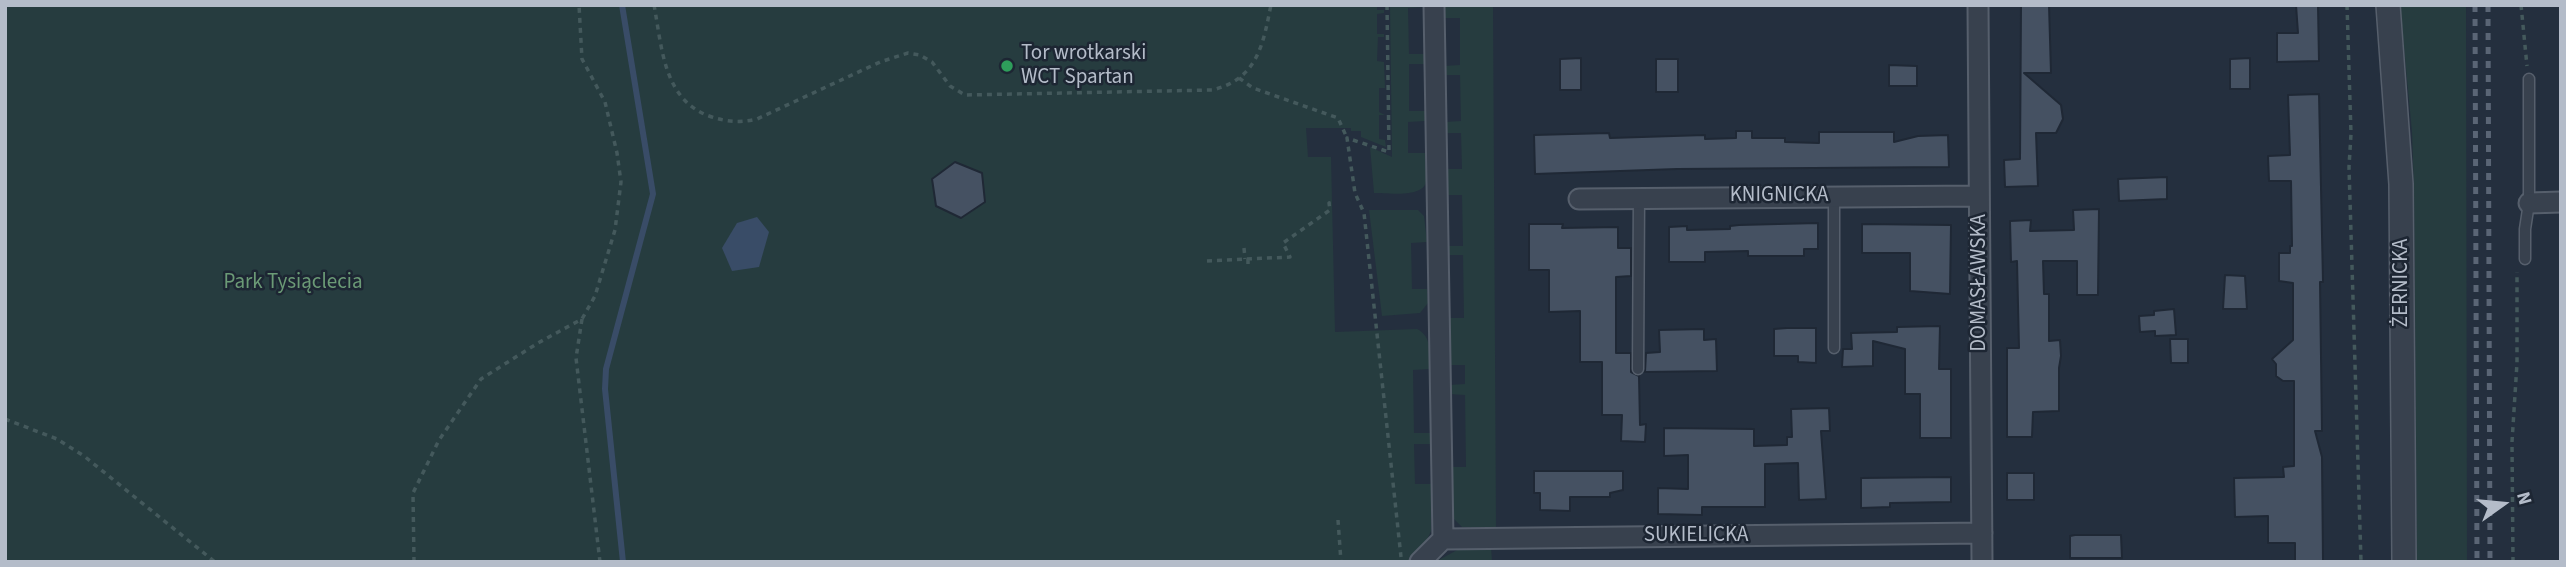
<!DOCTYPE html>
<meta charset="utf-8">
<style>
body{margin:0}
#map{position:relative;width:2566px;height:567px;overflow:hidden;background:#242f3e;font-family:"Source Sans 3",sans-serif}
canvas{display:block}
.frame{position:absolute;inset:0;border:7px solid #b4bcc9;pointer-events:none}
.north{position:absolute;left:2468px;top:469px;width:70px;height:70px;-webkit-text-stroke:5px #1d2633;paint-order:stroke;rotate:75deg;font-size:19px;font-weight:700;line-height:28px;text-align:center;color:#b4bcc9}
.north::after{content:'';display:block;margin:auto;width:24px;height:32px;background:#b4bcc9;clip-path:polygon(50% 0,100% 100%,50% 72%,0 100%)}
</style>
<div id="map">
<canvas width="2566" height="567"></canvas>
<div class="frame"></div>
<div class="north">N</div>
</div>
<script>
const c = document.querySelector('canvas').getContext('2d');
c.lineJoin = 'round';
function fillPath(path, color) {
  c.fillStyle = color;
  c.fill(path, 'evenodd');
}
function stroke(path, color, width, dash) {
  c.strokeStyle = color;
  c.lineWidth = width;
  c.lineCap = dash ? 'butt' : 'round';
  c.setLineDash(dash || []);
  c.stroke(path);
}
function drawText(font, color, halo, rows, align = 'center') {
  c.font = font + ' "Source Sans 3",sans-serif';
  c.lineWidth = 5;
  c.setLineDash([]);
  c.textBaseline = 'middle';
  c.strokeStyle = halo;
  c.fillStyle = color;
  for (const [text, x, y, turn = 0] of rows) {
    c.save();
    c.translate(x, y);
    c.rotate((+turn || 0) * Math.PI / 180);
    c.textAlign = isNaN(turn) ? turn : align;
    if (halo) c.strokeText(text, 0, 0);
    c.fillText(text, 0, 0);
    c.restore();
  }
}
const green = new Path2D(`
 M5,5H1377V10H1384V13L1377,14V34H1384V37H1378L1377,61L1384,62L1385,88H1379V112L1385,115H1379V139L1385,140L1386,147L1361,137V131H1351V128H1306L1308,157H1331L1335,332L1417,329C1433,337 1429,354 1430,369L1413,370L1414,433H1430V444H1414L1415,484H1431V531L1425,544L1409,562H5Z
 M1390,5H1423V7L1408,8L1409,54H1424V64H1409V111H1425V121L1408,122V153H1425C1425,162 1427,173 1426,182C1423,198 1387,193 1374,193L1370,147L1392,157Z
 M1443,5H1493L1496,528L1462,527L1453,518L1451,511L1450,467H1466L1465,395L1449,394L1448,385L1465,384V365H1448V318H1464L1463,255H1447L1446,246H1463L1462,195H1446L1445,169H1462L1461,133H1445V122L1461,121L1460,75H1444V66L1460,65V18H1444Z
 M2400,5H2466L2467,562H2417L2414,189L2412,132Z
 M1369,210H1418L1424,216L1427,242L1411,243L1412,289H1427L1428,303L1420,313L1382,316Z
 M1491,546L1492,562H1435L1461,548Z`);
const water = new Path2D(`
 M757,217L769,232L759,267L732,271L722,248L737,223Z`);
const stream = new Path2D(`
 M622,5L653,194L606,369L605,389L623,562`);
const building = new Path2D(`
 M2021,5H2049L2051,73H2024L2061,105L2063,119L2056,133H2036L2038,186L2005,187L2004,160L2020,159Z
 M2296,5H2318L2319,61L2277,62V33H2298Z
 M1581,58V90H1560V59Z
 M2250,58V89H2230V59Z
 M1656,59H1678V92H1656Z
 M1889,65L1917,66V86H1889Z
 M2319,94L2323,282H2320L2322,431H2315L2322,457L2323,562H2295V543H2268V516L2235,517L2234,478L2284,477L2283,467L2294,466V381H2283L2276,376V364L2272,359L2293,340V283L2279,281V253H2290V246H2292L2291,181H2269L2268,156L2290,155L2288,95Z
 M1736,131H1752V138H1785V142L1819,143V132H1894V142L1918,136L1948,135L1949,167L1677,169L1535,174L1534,135L1609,133L1610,138L1705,135V139L1736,138Z
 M955,162L982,173L985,202L961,218L936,206L932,179Z
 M2167,177V199L2119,201L2118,179Z
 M2099,209L2098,295H2077V261H2043L2044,294H2049V341L2060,340L2061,356L2059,368V411L2033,412L2032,437H2007V348H2019L2017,261L2011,262L2010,221L2031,220L2030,231L2074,230L2073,210Z
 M1818,223V249H1804V256H1748V251L1705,252V262H1669V227L1687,226V230L1730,229V226L1739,225Z
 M1529,224H1563L1562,228L1618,227V248H1631V276L1616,277V353H1631V372L1639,376L1640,425L1646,424L1645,442L1621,441L1622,415H1602V362H1580V311L1549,312V270H1529Z
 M1862,224L1951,225L1950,294L1910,291V253H1862Z
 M2225,275L2245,276L2247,309H2223Z
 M2174,309L2176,335L2155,336V331L2140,332L2139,316L2154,315V311Z
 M1940,326L1939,369H1951V438H1920V394H1905V349L1873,341V366L1842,367L1843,349H1852L1851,333L1897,332V327Z
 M1787,328H1816V363L1798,362V356H1774V329Z
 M1704,329V340L1716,339L1717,371L1645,372L1646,353L1660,352L1659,330Z
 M2170,339H2188V363H2171Z
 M1829,408L1830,431H1821L1826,499L1799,500L1798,463L1765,464V507H1702V515L1658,514V488L1688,489V455L1664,456V428L1754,429V446L1787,445V437H1792L1791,409Z
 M1534,471H1623V490L1610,493V497H1570V511L1540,510V493H1534Z
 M2007,473H2034V500H2007Z
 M1951,477V502L1890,503V507L1861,508V478Z
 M2075,535H2121L2122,558H2070V536Z`);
const path = new Path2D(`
 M654,5C662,47 663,99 709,116C726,122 740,123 757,119L880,62L908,53L920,55L932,62L950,86L965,95L1212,90C1258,79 1263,44 1271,5
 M1387,5L1389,152L1347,138L1355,193L1364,213L1401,557
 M2347,5L2351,134L2349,167L2361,562
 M2521,5L2527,66
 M1239,78L1253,88L1338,118L1347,138
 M1244,248L1245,259
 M1248,259V268
 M1207,261L1290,257L1283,243L1330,210L1329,203L1333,202
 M582,319L576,358L600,562
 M5,419L57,439L84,456L215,562
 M1338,520L1341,562
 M414,562L413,493L439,440L481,379L538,343L582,319L595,296L615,230L621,182L617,153L605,102L582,59L579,5
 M2513,562L2512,442L2517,363V272`);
const service = new Path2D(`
 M1834,196V348
 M2525,259V229L2529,203V79
 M1638,369L1639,197`);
const minor = new Path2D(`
 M1434,5L1443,539
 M1978,5L1982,562
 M1579,199L1979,196
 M2529,203L2561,202
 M1420,562L1443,539L1982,533`);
const tertiary = new Path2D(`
 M2388,5L2401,184L2404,562`);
const rail = new Path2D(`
 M2475,5L2477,562
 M2488,5L2490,562`);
const markers = [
 [1007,66,7,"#2e9e5b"]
];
const poiNames = [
 ["Tor wrotkarski",1021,54],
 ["WCT Spartan",1021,78]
];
const streetNames = [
 ["KNIGNICKA",1779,196],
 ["DOMASŁAWSKA",1980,283,-90],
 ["ŻERNICKA",2402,283,-90],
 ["SUKIELICKA",1696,536]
];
const parkNames = [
 ["Park Tysiąclecia",293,283]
];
fillPath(green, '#263c3f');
fillPath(water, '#394c67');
stroke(stream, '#394c67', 6);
fillPath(building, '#455162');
stroke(building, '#1f2835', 2);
stroke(service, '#565f6c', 13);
stroke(minor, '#565f6c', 23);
stroke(tertiary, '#565f6c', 26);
stroke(path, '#44595c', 3.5, [5, 5]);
stroke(service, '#38414e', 10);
stroke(minor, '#38414e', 19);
stroke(tertiary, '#38414e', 23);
stroke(rail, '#5a6575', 5, [7, 7]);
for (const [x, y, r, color] of markers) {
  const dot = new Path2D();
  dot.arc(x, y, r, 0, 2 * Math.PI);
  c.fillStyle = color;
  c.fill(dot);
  stroke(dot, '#1d2633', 2.5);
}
drawText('21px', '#b4bcc9', '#1d2633', poiNames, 'left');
drawText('21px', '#b4bcc9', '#1d2633', streetNames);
drawText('21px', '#6b9a76', '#1d2633', parkNames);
</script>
